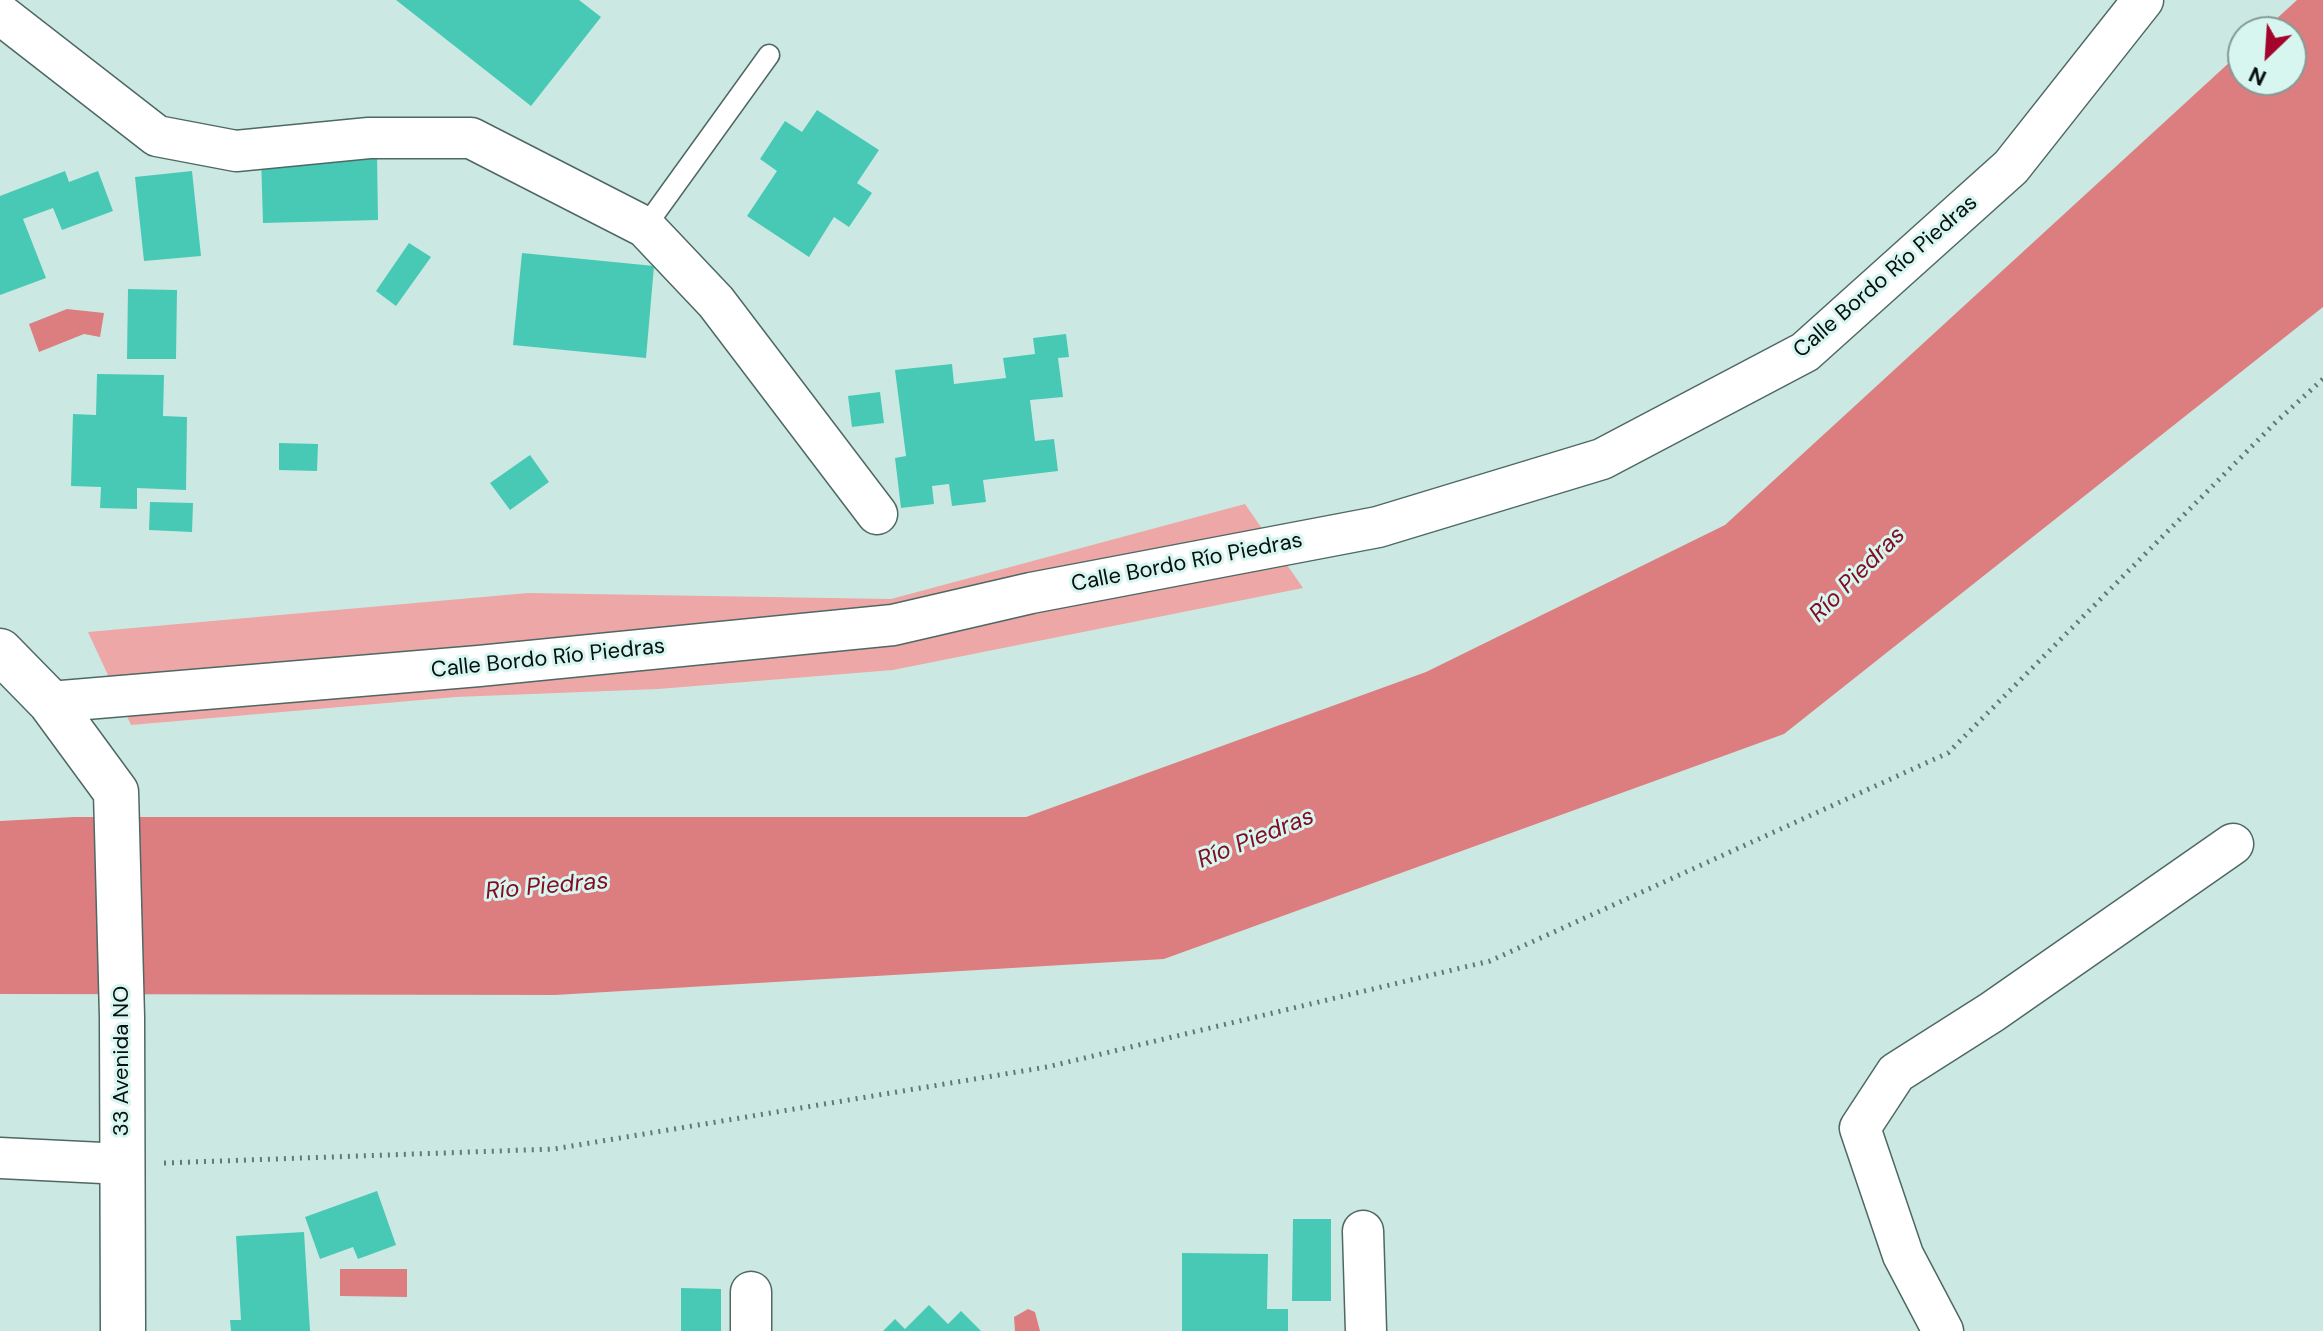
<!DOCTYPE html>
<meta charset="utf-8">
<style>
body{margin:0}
#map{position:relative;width:2323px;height:1331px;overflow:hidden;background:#cbe9e2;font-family:"DM Sans",sans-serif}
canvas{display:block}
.north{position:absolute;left:2227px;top:16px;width:80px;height:80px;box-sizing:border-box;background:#d8f6f0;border:2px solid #849a96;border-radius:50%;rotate:205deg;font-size:22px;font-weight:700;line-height:32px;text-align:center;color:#06100e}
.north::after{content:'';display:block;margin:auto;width:28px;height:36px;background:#a3042b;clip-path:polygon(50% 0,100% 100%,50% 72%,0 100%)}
</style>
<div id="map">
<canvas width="2323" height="1331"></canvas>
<div class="north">N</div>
</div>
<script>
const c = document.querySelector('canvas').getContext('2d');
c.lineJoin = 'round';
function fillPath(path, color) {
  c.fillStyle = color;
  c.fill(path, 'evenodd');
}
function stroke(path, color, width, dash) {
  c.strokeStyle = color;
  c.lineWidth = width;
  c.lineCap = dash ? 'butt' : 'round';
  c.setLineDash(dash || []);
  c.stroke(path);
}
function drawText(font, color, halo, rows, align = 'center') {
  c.font = font + ' "DM Sans",sans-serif';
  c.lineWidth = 6;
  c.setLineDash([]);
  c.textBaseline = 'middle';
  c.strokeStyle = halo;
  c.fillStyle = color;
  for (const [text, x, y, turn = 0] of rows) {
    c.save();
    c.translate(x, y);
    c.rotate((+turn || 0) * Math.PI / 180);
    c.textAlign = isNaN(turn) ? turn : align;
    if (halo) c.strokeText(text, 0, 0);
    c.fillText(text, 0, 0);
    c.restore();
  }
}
const green = new Path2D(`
 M1245,504L1303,588L893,670L658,689L456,697L131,725L88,632L528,593L891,599Z`);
const water = new Path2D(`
 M2297,0H2323V307L1784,734L1164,959L555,995L0,994V821L74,817H1026L1426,672L1725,525L2243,50V80H2291V32H2262Z
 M67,309L104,313L100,337L84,334L39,352L29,324Z
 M340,1269H407V1297L340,1296Z
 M1028,1309L1035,1312L1040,1331H1015L1014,1317Z`);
const building = new Path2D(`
 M396,0H579L601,17L531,106Z
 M817,110L879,150L857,183L872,193L849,227L834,217L809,257L747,216L777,171L760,159L785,121L802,132Z
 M377,154L378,220L263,223L261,156Z
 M65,171L69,182L98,171L113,211L62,230L53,208L23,219L46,278L0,295V196Z
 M192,171L201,256L144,261L135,177Z
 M409,243L431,257L396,306L376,291Z
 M522,253L654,266L646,358L513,345Z
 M128,289L177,290L176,359H127Z
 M1066,334L1069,357L1058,358L1063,397L1030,400L1035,441L1054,439L1058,471L983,480L986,502L952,506L949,484L932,486L934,504L901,508L895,458L906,456L895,370L952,364L954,384L1006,378L1003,358L1035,354L1033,338Z
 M97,374L164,375L163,416L187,417L186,490L137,488V509L100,508L101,487L71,486L73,414L96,415Z
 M880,392L884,423L852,427L848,396Z
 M279,443L318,444L317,471L279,470Z
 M530,455L549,482L510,510L490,483Z
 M150,502L193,503L192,532L149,530Z
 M377,1191L396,1245L358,1259L353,1247L320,1259L305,1217Z
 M1293,1219H1331V1301H1292Z
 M304,1232L310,1331H231L230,1320H241L236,1236Z
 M1182,1253L1268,1254L1267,1309H1288V1331H1182Z
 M681,1288L721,1289V1331H681Z
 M929,1305L948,1324L961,1311L981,1331H883L895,1319L905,1329Z`);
const path = new Path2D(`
 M164,1163L554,1149L1047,1067L1490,961L1948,753L2276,422L2323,379`);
const lane = new Path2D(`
 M645,227L769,55`);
const street = new Path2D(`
 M0,14L157,136L236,151L369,138H471L645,227L716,302L877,514
 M50,702L479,666L893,625L1031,593L1378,527L1602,459L1805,352L2011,167L2143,0
 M0,1158L123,1164
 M1363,1231L1366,1331
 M751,1292V1331
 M1943,1331L1903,1255L1860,1128L1896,1073L1992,1012L2233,844`);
const secondary = new Path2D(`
 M0,651L50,702L116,792L122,1017L123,1331`);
const streetNames = [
 ["Calle Bordo Río Piedras",1886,277,-41],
 ["Calle Bordo Río Piedras",1187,563,-11],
 ["Calle Bordo Río Piedras",548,659,-6],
 ["33 Avenida NO",122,1061,-90]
];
const waterNames = [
 ["Río Piedras",1858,575,-45],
 ["Río Piedras",1256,839,-22],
 ["Río Piedras",547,887,-5]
];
fillPath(green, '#eea7a7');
fillPath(water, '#dc7e80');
fillPath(building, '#47c9b6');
stroke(lane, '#4e6863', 23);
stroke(street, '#4e6863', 43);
stroke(secondary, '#4e6863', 47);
stroke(path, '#647873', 5, [2, 6]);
stroke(lane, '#fff', 20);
stroke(street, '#fff', 40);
stroke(secondary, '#fff', 44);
drawText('22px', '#06100e', '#d8f6f0', streetNames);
drawText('italic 24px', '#810d23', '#d8f6f0', waterNames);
</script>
